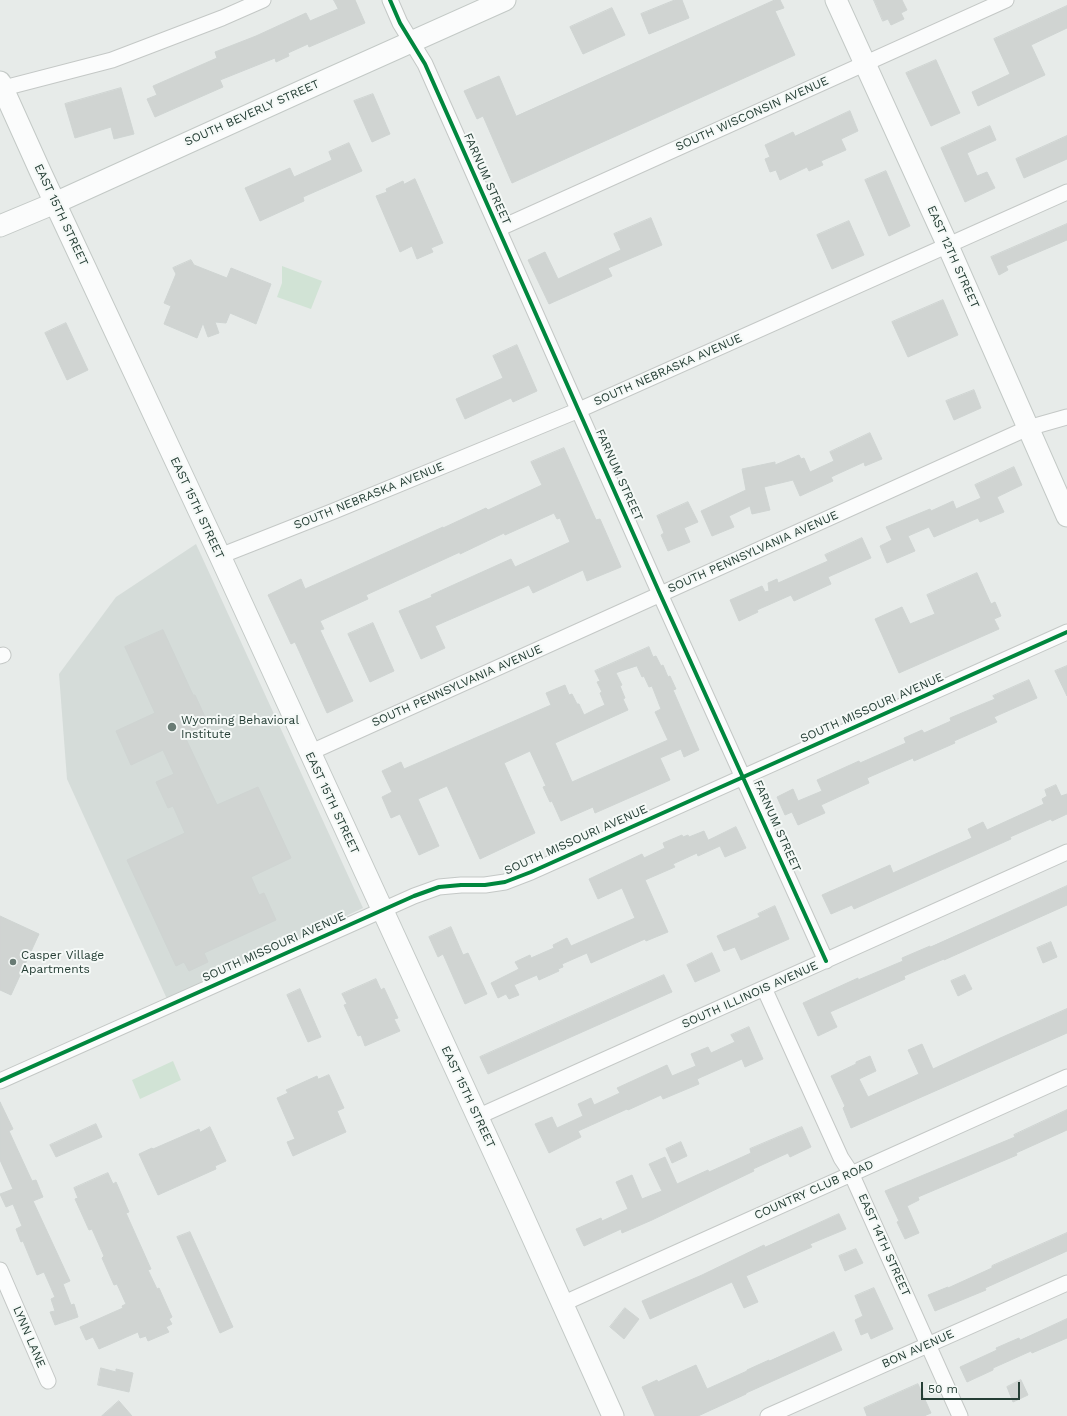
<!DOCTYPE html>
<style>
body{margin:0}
#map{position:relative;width:1067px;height:1416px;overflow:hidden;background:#e7ebe9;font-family:"Work Sans",sans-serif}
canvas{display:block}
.scale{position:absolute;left:921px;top:1382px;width:99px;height:18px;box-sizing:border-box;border:2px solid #253e35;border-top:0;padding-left:5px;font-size:12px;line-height:14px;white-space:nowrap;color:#253e35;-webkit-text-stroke:3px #f5f9f7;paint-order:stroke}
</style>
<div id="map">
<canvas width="1067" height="1416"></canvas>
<div class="scale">50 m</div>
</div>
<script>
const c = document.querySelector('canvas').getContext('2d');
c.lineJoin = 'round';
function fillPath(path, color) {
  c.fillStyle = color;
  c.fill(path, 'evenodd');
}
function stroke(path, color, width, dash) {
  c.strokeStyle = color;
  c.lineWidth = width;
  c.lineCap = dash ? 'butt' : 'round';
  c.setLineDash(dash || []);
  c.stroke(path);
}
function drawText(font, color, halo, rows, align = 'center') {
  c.font = font + ' "Work Sans",sans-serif';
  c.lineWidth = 4;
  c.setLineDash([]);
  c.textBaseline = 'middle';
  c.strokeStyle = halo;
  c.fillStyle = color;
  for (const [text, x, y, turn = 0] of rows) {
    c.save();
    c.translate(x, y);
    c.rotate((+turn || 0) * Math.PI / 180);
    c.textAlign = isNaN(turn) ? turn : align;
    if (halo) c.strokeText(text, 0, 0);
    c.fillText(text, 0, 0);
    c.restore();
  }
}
const built = new Path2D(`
 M196,544L363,908L167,999L67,779L59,674L116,597Z`);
const green = new Path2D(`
 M282,266L322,281L311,309L277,297L282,283Z
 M173,1061L181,1080L140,1099L132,1080Z`);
const building = new Path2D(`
 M334,0H355L365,23L309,47L308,44L288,53L289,56L276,62L275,58L220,80L223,87L155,117L147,99L157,95L153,86L217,58L215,52L256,36L306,13L310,21L338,9Z
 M675,0H682L689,18L649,34L641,14Z
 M775,0H780L784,8L775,11L795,55L512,183L483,116L477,119L464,91L499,76L516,116Z
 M874,0H902L907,10L901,13L904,19L891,25L888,19L883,21Z
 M1067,6V28L1031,45L1045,75L978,106L972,92L1010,74L994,39Z
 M612,8L625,35L583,54L570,27Z
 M936,60L960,113L931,126L906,73Z
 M121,88L134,134L114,139L111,127L75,138L65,104Z
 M373,94L390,134L372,142L354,101Z
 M850,111L858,131L841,139L846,150L821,161L823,165L809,171L807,167L780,180L776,170L770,172L765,159L770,157L765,145L793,132L795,136Z
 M990,126L996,140L967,153L977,176L987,172L995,188L965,202L941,148Z
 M1067,136V159L1024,178L1016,159Z
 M349,143L362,171L303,197L304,201L260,221L245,188L290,168L294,177L332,160L329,152Z
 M886,171L910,226L889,236L865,180Z
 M415,179L443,243L431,248L433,252L417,259L412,246L400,252L376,196L387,192L386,189L403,181L404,184Z
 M651,218L662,245L608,268L612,276L549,304L528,260L545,252L558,279L621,250L614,234Z
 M849,221L864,255L832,269L817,235Z
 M1067,224V240L1006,266L1008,270L999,275L991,257Z
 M191,260L194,265L227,278L231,268L271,284L256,324L230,313L226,323L215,322L219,333L208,337L203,323L197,338L164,324L171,306L164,303L176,274L173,268Z
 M943,300L958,335L908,357L892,322Z
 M66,323L88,370L67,380L45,333Z
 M517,345L537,391L513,402L511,398L465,419L456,399L503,378L493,356Z
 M974,390L981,408L954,420L946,401Z
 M870,433L882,459L865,466L864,462L831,477L833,481L800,496L793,480L764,487L770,510L752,514L750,506L729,516L734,527L712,536L701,511L746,490L742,469L775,462V465L799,455L801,459L804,458L810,472L834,461L830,452Z
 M564,448L596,520L600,519L621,567L587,581L583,570L533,593L529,585L435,626L445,648L421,659L399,611L432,597L431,595L511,559L515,567L570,542L560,518L557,519L554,513L505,535L504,533L460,554V552L366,595L368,599L320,621L324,629L320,630L353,701L327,713L295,642L291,644L268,595L301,579L305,589L443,527V528L486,508L488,510L542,485L531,462Z
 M1014,467L1022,485L997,497L1004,512L980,522L978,518L934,537L929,527L908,536L915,551L887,563L880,546L892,540L886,527L930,509L931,511L953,501L956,509L981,498L975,485Z
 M688,502L698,522L684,528L690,542L668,551L661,535L664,533L657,516Z
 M862,538L871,558L828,577L831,584L794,601L791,595L757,610L758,612L739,621L730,600L762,586L765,592L769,591L768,583L777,579L778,583L828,561L825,555Z
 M977,573L991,604L995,602L1001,616L994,619L999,629L899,673L875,619L902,607L910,624L935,614L927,595Z
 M373,623L394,671L370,682L348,634Z
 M163,630L193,695H195L210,728L186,739L217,805L258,787L291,858L251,877L259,895L264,893L276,920L204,953L208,962L189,971L184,962L176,966L127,860L185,833L173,806L168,808L156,782L174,774L163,750L131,765L116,731L155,713L125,647Z
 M649,647L653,657L656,656L661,666L663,665L668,677L670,676L676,689L673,690L699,750L684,757L681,749L660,758L670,780L595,813L593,807L561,821L552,801L550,802L543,787L546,786L530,751L504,763L535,833L480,859L447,786L418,799L439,846L419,855L400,814L391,818L382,797L392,792L382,771L401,762L404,769L551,705L546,693L565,685L569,695L572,694L577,704H579L584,715L596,709L605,705L600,693L602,692L597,682L600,681L595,671ZM637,666L642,677L644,676L649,687L652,686L661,709L655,712L668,740L572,782L555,743L628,710L623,699L625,698L620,686L622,685L616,673Z
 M1067,666V696L1055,671Z
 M1029,680L1037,698L994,717L997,722L954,741L955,743L914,761L913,758L867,778L869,783L821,805L825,813L798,825L792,812L785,815L777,797L793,789L798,801L822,791L817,780L859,761L860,763L906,743L904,738L922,730L924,733L951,721L950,718L995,699L993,696Z
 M1056,785L1061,796L1067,794V814L1052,821L1051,819L1010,837L1011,839L854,909L852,905L831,914L822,895L890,865L893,873L940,852L972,838L968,829L983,822L987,830L1044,804L1042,799L1047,796L1045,790Z
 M736,827L746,848L725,857L720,846L698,856L697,853L673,864L675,867L645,880L668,932L646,941L645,939L591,963L587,953L562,964L563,967L558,969L559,971L539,980L537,975L514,985L519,995L509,999L506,994L498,998L491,983L519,969L515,962L530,955L531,958L554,948L553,945L567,938L571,946L635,918L622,888L598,899L589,879L642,854L644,858L665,848L663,843L682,835L683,837L688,835L689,837L704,831L708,840Z
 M1067,886V905L944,960V959L904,976L905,979L830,1012L837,1027L818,1036L803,1003L858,978V980L903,961L902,958L930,946V947Z
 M775,906L789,939L741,960L735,947L724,951L717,936L760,917L758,914Z
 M0,916L39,934L11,995L0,990Z
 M451,927L463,955L468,953L487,994L465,1004L443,954L438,957L429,937Z
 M1051,942L1057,957L1043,963L1037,948Z
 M712,953L720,971L695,982L687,965Z
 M664,975L672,992L488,1074L480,1057Z
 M965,975L972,989L958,996L951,981Z
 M376,979L381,990L384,988L398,1018L394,1019L400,1031L365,1046L361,1035L358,1036L344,1005L347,1004L342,994Z
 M300,989L321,1037L308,1042L287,995Z
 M1067,1009V1033L851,1128L843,1108L845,1106L831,1076L856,1064V1062L870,1056L876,1071L859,1079L868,1097L919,1074L908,1050L922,1044L933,1069L998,1039Z
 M749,1027L763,1059L745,1067L742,1059L697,1079L699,1084L663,1099L661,1095L628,1110L627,1109L578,1131L581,1137L549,1153L535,1124L552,1117L557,1128L583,1116L578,1104L591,1098L594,1105L620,1093L617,1088L667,1065L672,1076L696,1066L691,1054L708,1047L711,1053L735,1042L731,1035Z
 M329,1075L344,1108L337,1111L346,1132L293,1156L287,1142L295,1139L277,1098L288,1093L286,1090L317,1076L318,1079Z
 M0,1102L13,1129L9,1131L32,1181L36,1180L43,1197L33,1201L70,1281L63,1284L71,1305L74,1304L78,1317L55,1325L50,1312L55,1311L51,1299L55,1297L44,1272L37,1275L23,1241L21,1242L16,1229L22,1226L13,1204L6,1207L0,1194L13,1189L0,1160Z
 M1067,1110V1130L1016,1153L1017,1155L918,1197L919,1200L907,1206L919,1233L905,1239L897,1222L899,1221L885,1191L1015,1137L1014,1135Z
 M96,1124L102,1137L56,1157L50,1145Z
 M210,1127L226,1161L215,1166L216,1169L158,1195L139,1154L152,1148L153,1149L199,1129L200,1132Z
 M802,1127L811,1147L790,1157L788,1153L753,1169L754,1171L652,1220L622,1233L621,1229L584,1246L576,1229L601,1218L602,1221L628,1209L616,1182L632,1175L642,1199L662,1191L649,1164L665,1157L677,1184L708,1170L709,1172L751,1153L750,1149Z
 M681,1142L687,1156L672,1163L666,1149Z
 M108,1173L113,1184L116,1182L129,1212L126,1213L151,1269L148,1270L157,1289L159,1288L172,1317L169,1319L172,1324L166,1327L169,1332L148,1341L146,1336L140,1338L138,1332L99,1349L93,1337L86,1340L80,1327L123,1308L122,1306L126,1304L117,1284L114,1285L102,1258L104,1256L92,1229L89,1230L75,1199L78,1198L74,1188Z
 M839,1214L846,1229L810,1244L812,1247L746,1276L758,1302L744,1308L732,1282L650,1319L642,1301L702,1275L764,1245L765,1247Z
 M190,1232L233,1327L220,1333L177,1237Z
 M1067,1233V1251L985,1288L986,1290L935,1311L928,1295L948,1287V1288L992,1268V1266Z
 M856,1249L863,1263L845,1271L839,1256Z
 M874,1288L893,1329L871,1339L868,1332L861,1335L855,1320L863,1316L855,1296Z
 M625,1308L639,1319L624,1339L610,1327Z
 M1067,1319V1338L1032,1353L1031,1351L993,1368V1370L967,1382L960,1367L997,1350L996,1348L1019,1338L1020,1340Z
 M834,1332L842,1350L746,1393V1394L698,1416H655L642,1387L657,1380L658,1382L696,1365L707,1389L747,1371V1370L769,1360V1361Z
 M101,1368L116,1372V1369L133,1373L129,1392L98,1385Z
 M1021,1380L1028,1395L1013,1402L1007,1387Z
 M918,1384L931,1413L924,1416H867L864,1408Z
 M119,1401L132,1416H102Z`);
const street = new Path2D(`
 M390,0L400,23L425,64L660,594L826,961
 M0,89L112,60L222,18L263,0
 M498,229L1006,0
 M220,556L334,511L579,410L1067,192
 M0,656L3,655
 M309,753L1028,428L1067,417
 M764,988L841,1158L851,1173L960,1416
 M0,1081L414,896L439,887L461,885H485L505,882L531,872L1067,632
 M477,1117L1067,852
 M0,1270L48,1381
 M562,1304L1067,1077
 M768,1416L1067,1283`);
const secondary = new Path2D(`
 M836,0L948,246L1067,516
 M0,82L41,173L220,556L518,1205L613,1416
 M0,226L55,203L315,85L505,0`);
const cycleway = new Path2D(`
 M390,0L400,23L425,64L660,594L826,961
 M0,1081L414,896L439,887L461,885H485L505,882L531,872L1067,632`);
const markers = [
 [172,727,5,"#697b74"],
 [13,962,4,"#697b74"]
];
const streetNames = [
 ["SOUTH BEVERLY STREET",252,113,-24],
 ["SOUTH WISCONSIN AVENUE",752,114,-24],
 ["FARNUM STREET",487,179,66],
 ["EAST 15TH STREET",61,215,65],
 ["EAST 12TH STREET",953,257,66],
 ["SOUTH NEBRASKA AVENUE",668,370,-24],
 ["FARNUM STREET",619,475,66],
 ["SOUTH NEBRASKA AVENUE",369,496,-22],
 ["EAST 15TH STREET",197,508,65],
 ["SOUTH PENNSYLVANIA AVENUE",753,552,-24],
 ["SOUTH PENNSYLVANIA AVENUE",457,686,-24],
 ["SOUTH MISSOURI AVENUE",872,708,-24],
 ["EAST 15TH STREET",332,803,65],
 ["FARNUM STREET",777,826,66],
 ["SOUTH MISSOURI AVENUE",576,840,-24],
 ["SOUTH MISSOURI AVENUE",274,947,-24],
 ["SOUTH ILLINOIS AVENUE",750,995,-24],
 ["EAST 15TH STREET",468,1097,65],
 ["COUNTRY CLUB ROAD",814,1190,-24],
 ["EAST 14TH STREET",884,1245,66],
 ["LYNN LANE",29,1337,67],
 ["BON AVENUE",918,1349,-24]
];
const poiNames = [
 ["Wyoming Behavioral",181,720],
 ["Institute",181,734],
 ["Casper Village",21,955],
 ["Apartments",21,969]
];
fillPath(built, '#d5dcd9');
fillPath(green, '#d1e3d5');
fillPath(building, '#d0d4d2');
stroke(building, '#cfd4d2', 1);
stroke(street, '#c4c8c6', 17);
stroke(secondary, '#c3c9c6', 23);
stroke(street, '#fbfcfc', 15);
stroke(secondary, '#fbfcfc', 21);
stroke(cycleway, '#00873e', 4);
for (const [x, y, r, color] of markers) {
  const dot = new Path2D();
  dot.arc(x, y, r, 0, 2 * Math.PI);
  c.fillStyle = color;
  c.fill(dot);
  stroke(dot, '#f5f9f7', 1.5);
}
drawText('12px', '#253e35', '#f5f9f7', streetNames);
drawText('12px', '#253e35', '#f5f9f7', poiNames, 'left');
</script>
